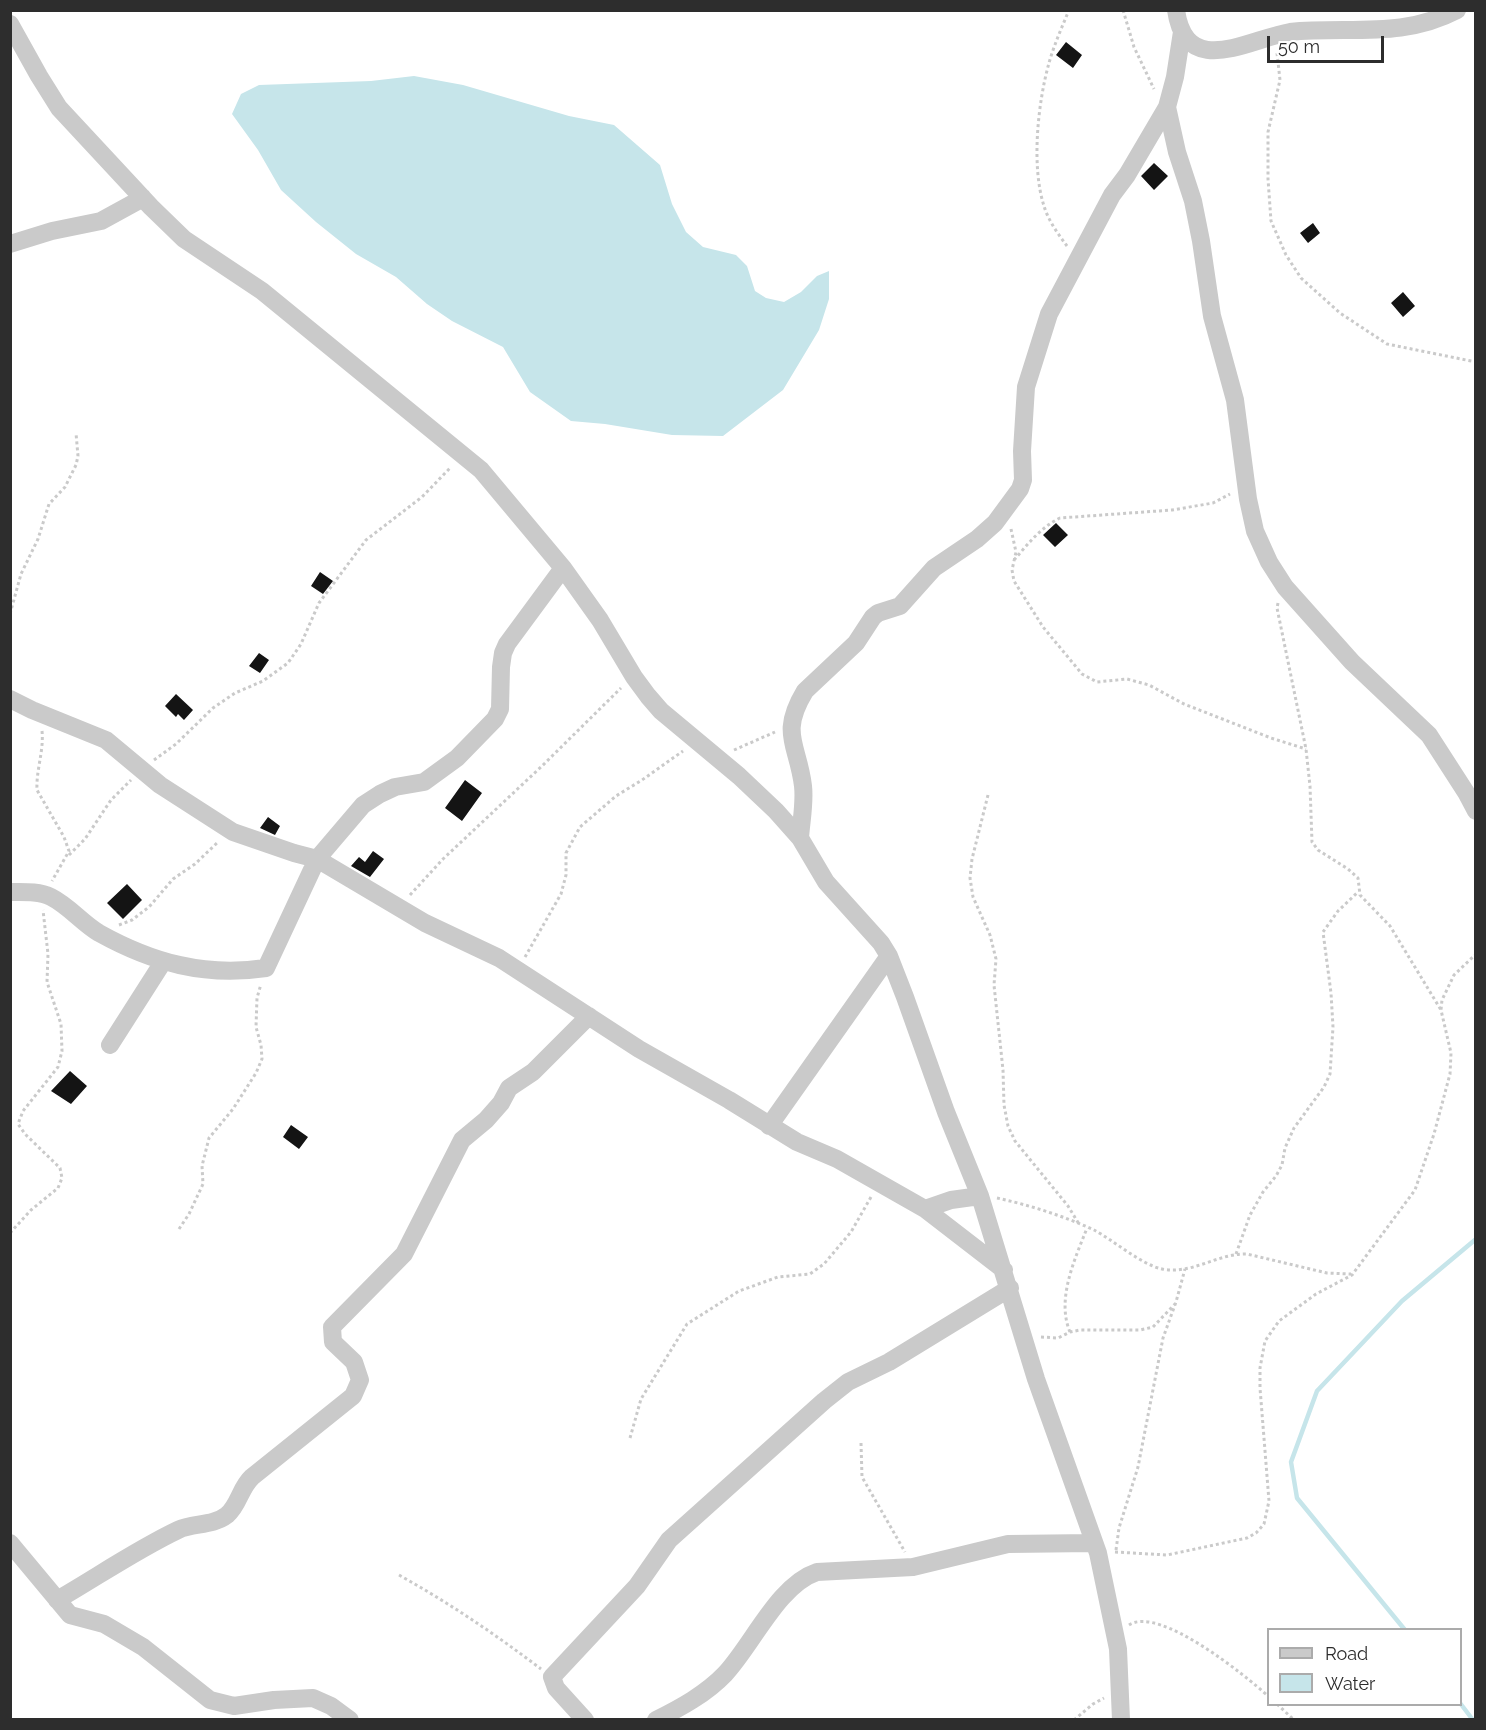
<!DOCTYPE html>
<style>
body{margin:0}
#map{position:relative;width:1486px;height:1730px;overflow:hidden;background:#fff;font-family:Raleway,sans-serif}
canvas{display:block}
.frame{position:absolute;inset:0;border:12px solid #2d2d2d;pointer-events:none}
.legend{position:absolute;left:1267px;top:1628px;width:195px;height:78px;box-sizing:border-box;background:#fff;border:2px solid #ababab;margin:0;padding:8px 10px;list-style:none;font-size:18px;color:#2d2d2d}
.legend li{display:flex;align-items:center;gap:12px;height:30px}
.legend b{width:30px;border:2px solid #ababab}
.scale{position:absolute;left:1267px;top:36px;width:117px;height:27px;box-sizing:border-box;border:3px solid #2d2d2d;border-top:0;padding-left:8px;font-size:18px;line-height:21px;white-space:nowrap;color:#2d2d2d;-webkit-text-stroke:4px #fff;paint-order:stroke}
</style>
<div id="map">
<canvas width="1486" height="1730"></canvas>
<div class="frame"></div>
<ul class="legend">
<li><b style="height:8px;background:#cacaca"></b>Road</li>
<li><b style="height:16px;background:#c6e5ea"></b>Water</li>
</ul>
<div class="scale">50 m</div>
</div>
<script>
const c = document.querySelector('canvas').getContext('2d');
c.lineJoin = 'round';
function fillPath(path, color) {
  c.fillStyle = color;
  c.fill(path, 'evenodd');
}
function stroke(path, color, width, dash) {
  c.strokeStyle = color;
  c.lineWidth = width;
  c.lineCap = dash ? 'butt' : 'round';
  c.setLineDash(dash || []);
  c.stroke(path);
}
const water = new Path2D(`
 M414,76L463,85L569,116L614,125L660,165L672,204L686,232L703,247L736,255L747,266L755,291L766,298L784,302L801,292L817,276L829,271V299L819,330L783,390L723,436L672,435L605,424L571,421L530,392L503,347L452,321L427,304L396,277L356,254L316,222L281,190L258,150L232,114L241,94L259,85L371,81Z`);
const stream = new Path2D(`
 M1405,1630L1297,1498L1291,1462L1317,1391L1402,1301L1476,1239
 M1460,1703L1473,1720`);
const building = new Path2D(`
 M1066,42L1082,55L1073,68L1056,55Z
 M1154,163L1168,176L1154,190L1141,176Z
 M1313,223L1320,233L1308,243L1300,233Z
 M1403,292L1415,306L1403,317L1391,303Z
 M1056,523L1068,535L1055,547L1043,535Z
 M320,572L333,581L323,594L311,586Z
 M259,653L269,660L260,673L249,666Z
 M176,694L193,710L184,720L178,714L176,717L165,706Z
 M465,780L482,793L462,821L445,808Z
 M268,817L280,826L275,835L260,828Z
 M373,851L384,859L370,877L351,866L359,857L365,862Z
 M127,884L142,900L123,919L107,903Z
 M70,1071L87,1086L71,1104L51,1091Z
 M291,1125L308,1137L299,1149L283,1137Z`);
const path = new Path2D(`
 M1123,10L1134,47L1154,89
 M1277,53L1280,80L1268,132V179L1271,221L1286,255L1301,278L1340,313L1387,344L1476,362
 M1067,246C1058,234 1048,220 1044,206C1031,166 1038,102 1049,63C1054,45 1062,27 1069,10
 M1011,529L1016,552L1012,570L1014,581L1043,627L1082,674L1097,682L1127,679L1149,685L1184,704L1271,738L1306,749
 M1014,560C1028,544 1041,527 1060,518L1172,510L1213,503L1230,494
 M1278,603L1277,608L1306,749L1310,786L1312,842L1318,850L1348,869L1358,878L1360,895L1390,926L1441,1010
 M10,614L21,574L38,539L49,504L65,487L76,465L78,456L76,433
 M42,731C44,751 36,770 37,790L64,837L69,851L52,881
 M734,750L775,732
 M154,760L176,744L213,708L235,693L263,681L288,663L301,644L319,603L366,540L422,497L451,467
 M988,795L972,859L970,878L973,897L990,935L996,959L994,985L1003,1070L1004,1105L1008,1126L1015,1141L1068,1206L1079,1224
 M69,855L85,839L111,800L131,780
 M410,895L443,859L542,766L621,688
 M119,925L132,920L149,907L173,879L195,864L218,842
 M525,957L561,894L566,875V853L580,827L616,796L642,780L683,751
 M997,1198C1029,1205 1064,1216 1094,1230C1113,1240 1142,1265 1162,1269C1192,1275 1218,1253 1247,1254L1327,1273L1351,1274
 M179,1229L189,1214L203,1184L202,1166L209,1138L233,1109L256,1073L262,1059L261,1045L256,1027L257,998L261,984
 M10,1233L31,1210L58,1188L62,1178L60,1168L25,1134L18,1124L23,1111L58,1067L62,1051L61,1024L47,982L48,954L43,910
 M1236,1254L1250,1215L1263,1192L1276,1176L1282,1165L1285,1148L1294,1128L1324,1087L1330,1074L1333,1027L1331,993L1323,932L1338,911L1358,892
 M1070,1332C1056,1299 1075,1259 1087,1228
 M1041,1337L1058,1338L1070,1332L1080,1330H1140L1153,1327L1175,1304
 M630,1438L641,1399L687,1324L739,1291L778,1277L810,1274L824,1264L851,1232L871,1197
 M861,1443L862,1477L905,1552
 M1116,1550L1119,1528L1138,1467L1163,1338L1176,1302L1185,1269
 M1115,1552L1167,1555L1247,1538L1256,1533L1264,1524L1269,1501L1260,1388V1368L1265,1341L1279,1321L1316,1294L1352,1275L1415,1190L1434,1134L1450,1074L1451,1053L1441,1010L1442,1000L1454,975L1476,954
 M399,1575C449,1603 495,1634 541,1669
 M1129,1625C1159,1605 1246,1676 1268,1696
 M1277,1704L1294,1720
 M1074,1720L1093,1704L1104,1698`);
const minor = new Path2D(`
 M1176,10C1186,80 1249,39 1290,32C1349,26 1402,39 1457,10
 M10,24L39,76L59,108L151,207L184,239L262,291L481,470L563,568L600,620L634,677L648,696L661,711L739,776L776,811L800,838L826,882L881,943L889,956L905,997L946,1112L980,1196L1036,1379L1098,1553L1118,1649L1121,1720
 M1182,32L1175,77L1167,107L1177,152L1193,201L1201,241L1212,316L1235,400L1248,499L1255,531L1269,562L1285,587L1352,662L1429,735L1467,794L1476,811
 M10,244L52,231L101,221L143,198
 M10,699L32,710L106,740L160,785L233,832L294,853L317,859L425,923L499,958L639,1049L729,1100L797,1142L837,1159L925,1209L1004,1270
 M800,838C801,822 805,803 803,786C798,744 779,734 805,691L856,643L873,617L878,613L900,606L934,568L977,539L995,523L1020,489L1023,480L1022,451L1026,387L1049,314L1112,195L1127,175L1167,107
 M10,892C24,892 39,891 51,897C69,906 82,923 99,933C153,963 205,977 266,968L317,859L363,805L380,794L395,787L424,782L457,758L495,719L500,709L501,667L503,653L507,644L563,568
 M110,1045L163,962
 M769,1126L889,956
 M925,1209L951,1200L980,1196
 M10,1543L70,1615L104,1624L143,1647L210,1700L234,1706L274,1700L313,1698L331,1706L350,1720
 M57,1600C97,1577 136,1550 178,1530C193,1523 213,1526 227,1515C239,1505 240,1488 252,1477L353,1396L360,1380L354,1362L333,1342L332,1327L404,1254L462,1140L486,1120L501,1103L509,1088L533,1072L589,1016
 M585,1720L556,1688L552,1677L637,1586L669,1540L824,1401L848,1382L889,1362L1010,1288
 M656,1720C680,1708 706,1694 725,1674C753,1644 778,1585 817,1572L913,1567L1008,1544L1093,1543`);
fillPath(water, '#c6e5ea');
stroke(stream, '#c6e5ea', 4.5);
fillPath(building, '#141414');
stroke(path, '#cacaca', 3, [3, 3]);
stroke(minor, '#cacaca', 18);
</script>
